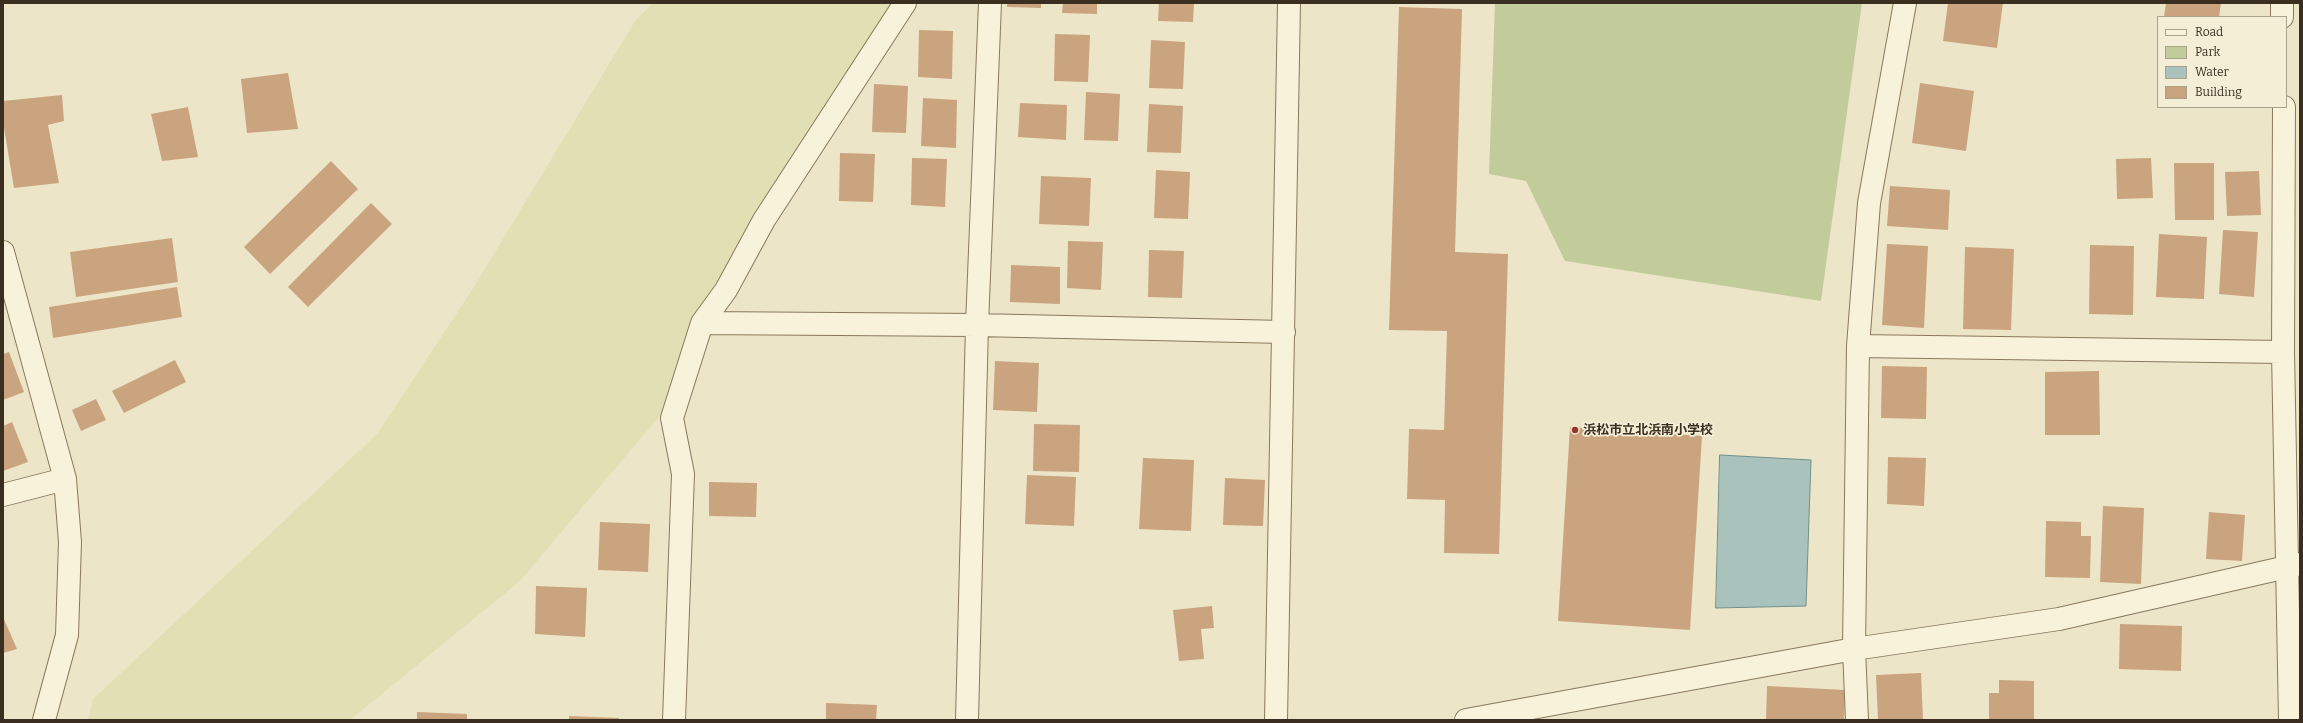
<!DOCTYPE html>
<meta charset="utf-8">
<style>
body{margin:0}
#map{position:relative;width:2303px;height:723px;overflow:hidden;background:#ede5c8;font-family:Bitter,serif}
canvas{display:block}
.frame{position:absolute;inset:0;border:4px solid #3a2e20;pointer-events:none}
.legend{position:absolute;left:2157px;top:16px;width:130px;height:92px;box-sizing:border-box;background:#f5eed7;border:1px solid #aaa18e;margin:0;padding:5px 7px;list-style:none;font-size:12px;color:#3a2e20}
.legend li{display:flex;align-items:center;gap:8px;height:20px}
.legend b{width:20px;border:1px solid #aaa18e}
</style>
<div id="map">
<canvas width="2303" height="723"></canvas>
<div class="frame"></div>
<ul class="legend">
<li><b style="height:5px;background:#f8f2db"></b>Road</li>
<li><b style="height:11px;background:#c2cc9b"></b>Park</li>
<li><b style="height:11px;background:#a9c2bc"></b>Water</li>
<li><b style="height:11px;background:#caa47f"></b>Building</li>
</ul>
</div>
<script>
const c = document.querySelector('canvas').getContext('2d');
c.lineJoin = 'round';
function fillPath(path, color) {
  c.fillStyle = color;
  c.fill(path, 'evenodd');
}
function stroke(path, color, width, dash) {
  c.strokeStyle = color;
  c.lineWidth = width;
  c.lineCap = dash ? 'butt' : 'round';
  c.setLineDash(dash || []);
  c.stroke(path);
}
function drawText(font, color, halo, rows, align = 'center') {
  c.font = font + ' Bitter,"Noto Sans JP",serif';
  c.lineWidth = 3.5;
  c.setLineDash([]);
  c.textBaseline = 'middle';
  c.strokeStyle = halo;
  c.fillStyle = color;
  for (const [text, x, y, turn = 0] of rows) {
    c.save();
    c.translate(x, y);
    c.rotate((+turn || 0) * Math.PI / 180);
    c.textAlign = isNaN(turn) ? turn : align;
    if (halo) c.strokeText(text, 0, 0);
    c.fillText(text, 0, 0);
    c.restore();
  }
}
const farmland = new Path2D(`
 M653,3H894L680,392L520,581L350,720H88L93,699L377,434L472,290L635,21Z`);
const green = new Path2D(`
 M1495,3H1862L1821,301L1565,261L1526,181L1489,174Z`);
const water = new Path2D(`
 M1720,455L1811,460L1806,606L1716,608Z`);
const building = new Path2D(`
 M1007,3H1041V8L1007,7Z
 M1063,3H1097V14L1062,13Z
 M1159,3H1194L1193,22L1158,21Z
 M1948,3H2003L1997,48L1943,41Z
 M2166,3H2221L2219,17H2164Z
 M1399,7L1462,9L1455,252L1508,254L1499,554L1444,553L1445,500L1407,499L1409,429L1444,430L1447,331L1389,330Z
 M919,30L953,31L952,79L918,77Z
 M1055,34L1090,35L1088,82L1054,81Z
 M1151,40L1185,42L1183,89L1149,88Z
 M288,73L298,129L247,133L241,79Z
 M1920,83L1974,91L1966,151L1912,143Z
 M874,84L908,86L906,133L872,132Z
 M1086,92L1120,94L1118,141L1084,140Z
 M62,95L64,121L48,125L59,183L14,188L3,122V101Z
 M923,98L957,100L956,148L921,146Z
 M1020,103L1067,105L1066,140L1018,137Z
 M1149,104L1183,106L1181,153L1147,152Z
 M188,107L198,157L162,161L151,114Z
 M840,153L875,154L873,202L839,201Z
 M912,158L947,159L945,207L911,205Z
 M2151,158L2153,198L2117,199L2116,159Z
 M331,161L358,189L270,274L244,247Z
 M2174,163H2214V220H2175Z
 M1156,170L1190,172L1188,219L1154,218Z
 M2259,171L2261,215L2227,216L2225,172Z
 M1041,176L1091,178L1089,226L1039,224Z
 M1890,186L1950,190L1948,230L1887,226Z
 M371,203L392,224L308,307L288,287Z
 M2223,230L2258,232L2254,297L2219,294Z
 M2159,234L2207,237L2204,299L2156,297Z
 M172,238L178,282L76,297L70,252Z
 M1068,241L1103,242L1101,290L1067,288Z
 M1887,244L1928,246L1924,328L1882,325Z
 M2090,245L2134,246L2133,315L2089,314Z
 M1965,247L2014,249L2011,330L1963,329Z
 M1149,250L1184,251L1182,298L1148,297Z
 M1011,265L1060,267V304L1010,302Z
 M177,287L182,317L53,338L49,307Z
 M9,352L24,392L3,400V354Z
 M175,360L186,382L124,413L112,391Z
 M995,361L1039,363L1037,412L993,410Z
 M1882,366L1927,367L1926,419L1881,418Z
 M2099,371L2100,435H2045V372Z
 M96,399L106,420L81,431L72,410Z
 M12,422L28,462L3,471V426Z
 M1034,424L1080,425L1079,472L1033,471Z
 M1570,427L1702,436L1690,630L1558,621Z
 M1888,457L1926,458L1924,506L1887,504Z
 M1143,458L1194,460L1191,531L1139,529Z
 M1027,475L1076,477L1074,526L1025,524Z
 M1225,478L1265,480L1263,526L1223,525Z
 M709,482L757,483L756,517L709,516Z
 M2103,506L2144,508L2141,584L2100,582Z
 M2209,512L2245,515L2242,561L2206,559Z
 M2046,521L2081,522V536H2091L2090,578L2045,577Z
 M600,522L650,524L648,572L598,570Z
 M536,586L587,588L585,637L535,634Z
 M1212,606L1214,628L1201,629L1204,659L1179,661L1173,610Z
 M3,617L17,649L3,653Z
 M2120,624L2182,626L2181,671L2119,669Z
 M1921,673L1923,720H1878L1876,675Z
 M1999,680L2034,681V720H1989V693H1999Z
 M1767,686L1845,690L1844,720H1766Z
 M826,703L877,705L876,720H826Z
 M417,712L467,714V720H417Z
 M569,716L619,718V720H569Z`);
const minor = new Path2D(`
 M2282,3V17
 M2284,107L2283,352L2290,720
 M3,252L65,479L70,542L67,635L44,720
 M702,323L977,325L1284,332
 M1858,346L2283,352
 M3,495L65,479
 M674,720L683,474L672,418L702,323L726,290L764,220L905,3
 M967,720L977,325L990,3
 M1276,720L1289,3
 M1466,720L1854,649L2059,619L2300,564
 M1857,720L1854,649L1858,346L1869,203L1905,3`);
const markers = [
 [1575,430,4,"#96352f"]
];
const poiNames = [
 ["浜松市立北浜南小学校",1583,430]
];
fillPath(farmland, '#e3dfb5');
fillPath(green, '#c2cc9b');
fillPath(water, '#a9c2bc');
stroke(water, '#6f908a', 1);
fillPath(building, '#caa47f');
stroke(minor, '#89785d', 24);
stroke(minor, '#f8f2db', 22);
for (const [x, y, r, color] of markers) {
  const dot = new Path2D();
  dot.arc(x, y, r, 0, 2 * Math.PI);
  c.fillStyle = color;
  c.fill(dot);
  stroke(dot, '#f5eed7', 1.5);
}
drawText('bold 13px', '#3a2e20', '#f5eed7', poiNames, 'left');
</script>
